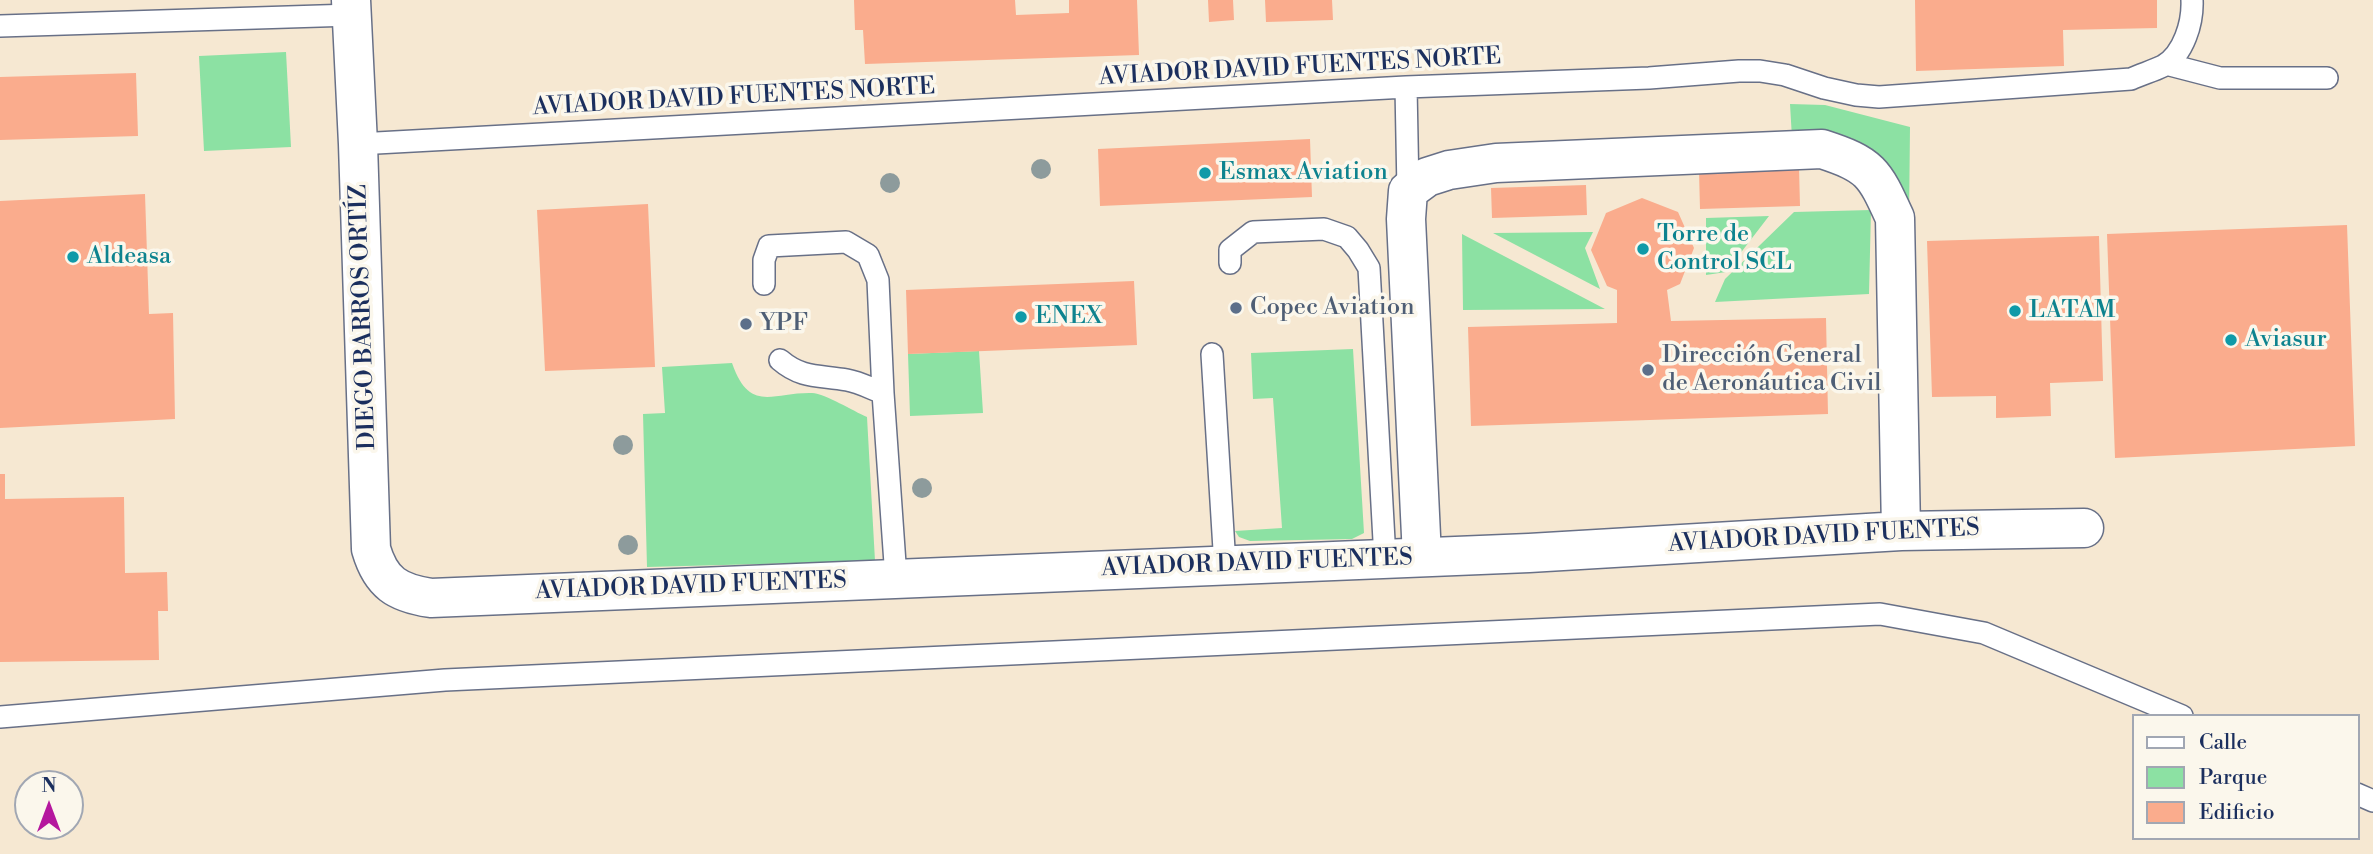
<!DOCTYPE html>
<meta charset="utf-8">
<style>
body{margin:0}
#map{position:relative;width:2373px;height:854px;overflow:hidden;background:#f6e8d2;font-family:"Libre Bodoni",serif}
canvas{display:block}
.legend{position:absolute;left:2132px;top:714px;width:228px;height:126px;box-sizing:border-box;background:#fbf7ec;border:2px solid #a1a7b3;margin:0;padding:9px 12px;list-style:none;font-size:21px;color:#1b2f5e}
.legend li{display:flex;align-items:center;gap:14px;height:35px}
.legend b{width:35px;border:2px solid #a1a7b3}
.north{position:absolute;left:14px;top:770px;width:70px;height:70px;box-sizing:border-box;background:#fbf7ec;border:2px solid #a1a7b3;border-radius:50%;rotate:0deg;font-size:19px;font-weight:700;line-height:28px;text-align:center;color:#1b2f5e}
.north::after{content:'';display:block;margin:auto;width:24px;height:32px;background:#b5179e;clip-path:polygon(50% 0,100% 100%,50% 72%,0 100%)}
</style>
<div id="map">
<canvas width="2373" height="854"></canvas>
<ul class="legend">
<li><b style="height:9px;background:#fff"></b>Calle</li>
<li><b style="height:19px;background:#8ce1a3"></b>Parque</li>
<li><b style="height:19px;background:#faac8d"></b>Edificio</li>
</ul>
<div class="north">N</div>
</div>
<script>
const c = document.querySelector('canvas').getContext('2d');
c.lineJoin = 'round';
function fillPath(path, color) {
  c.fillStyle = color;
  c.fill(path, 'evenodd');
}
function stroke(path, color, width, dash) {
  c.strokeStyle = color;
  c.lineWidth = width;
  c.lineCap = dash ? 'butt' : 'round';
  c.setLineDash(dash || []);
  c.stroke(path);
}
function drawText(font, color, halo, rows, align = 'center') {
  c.font = font + ' "Libre Bodoni",serif';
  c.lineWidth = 7;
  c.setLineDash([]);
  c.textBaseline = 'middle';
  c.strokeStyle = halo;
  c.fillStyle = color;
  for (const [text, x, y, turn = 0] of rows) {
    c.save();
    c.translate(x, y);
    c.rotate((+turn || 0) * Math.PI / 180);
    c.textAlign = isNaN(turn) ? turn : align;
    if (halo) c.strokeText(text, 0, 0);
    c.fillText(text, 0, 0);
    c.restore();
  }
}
const green = new Path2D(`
 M286,52L291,147L204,151L199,56Z
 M1790,104L1825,105L1910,127L1909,220L1792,138Z
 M1871,210L1869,294L1715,302L1725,279L1794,212Z
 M1769,216L1726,272L1706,275V218Z
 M1593,232L1585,248L1600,289L1493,233Z
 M1462,234L1605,309L1463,310Z
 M1353,349L1364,533L1352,539L1250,541L1239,537L1235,531L1282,528L1273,398L1253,399L1251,353Z
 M979,351L983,413L910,416L908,354Z
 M732,363C750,414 772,392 812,393C826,394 853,411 867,417L875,561L647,567L643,414L665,413L662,367Z`);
const building = new Path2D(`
 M854,0H1015L1016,15L1069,13V0H1137L1139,55L865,64L863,30H855Z
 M1208,0H1233L1234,20L1209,22Z
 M1265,0H1332L1333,20L1266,22Z
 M1915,0H2157V28L2063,30L2064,66L1916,71Z
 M136,73L138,136L0,140V77Z
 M1310,139L1312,197L1100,206L1098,149Z
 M1799,167L1800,206L1700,209L1699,171Z
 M1586,185L1587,215L1492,218L1491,188Z
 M145,194L149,314L173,313L175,419L0,428V201Z
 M1642,198L1678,212L1694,248L1680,284L1667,290L1671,321L1826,318L1828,414L1471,426L1468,327L1617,323V290L1607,286L1591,250L1606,213Z
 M648,204L655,367L545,371L537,210Z
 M2347,225L2355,446L2115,458L2107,234Z
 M2099,236L2103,381L2050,383L2051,416L1996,418V396L1932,397L1927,241Z
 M1134,281L1137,345L908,354L906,290Z
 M0,474H5V499L124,497L125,573L167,572L168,611H158L159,660L0,662Z`);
const lane = new Path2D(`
 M0,26L352,15
 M2166,64L2220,78H2327
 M1406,87L1408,191
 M358,144L1406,87L1649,78L1739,71H1760L1785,75L1824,88L1856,95L1879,97L2131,79C2142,74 2153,71 2163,66C2184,54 2193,22 2192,0
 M1230,263V250L1253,232L1324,229L1347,237L1358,250L1369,268L1385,559
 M764,284V260L769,246L846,242L868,255L878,280L883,393
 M1212,354L1225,566
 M780,360C802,379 820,375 847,380C859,382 872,389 883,393L896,578
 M0,717L445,680L1880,614L1984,633L2182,716
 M2357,794L2373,801`);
const street = new Path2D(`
 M351,0L358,144L371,549C381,583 397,593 431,598L1529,553L1901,531L2084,528
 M1422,557L1406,219L1408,191L1427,177L1449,170L1496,163L1822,149C1871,165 1874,172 1895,218L1901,531`);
const trees = [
 [1041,169],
 [890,183],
 [623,445],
 [922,488],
 [628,545]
];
const markers = [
 [1205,173,7,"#0f9aa8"],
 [1643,249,7,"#0f9aa8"],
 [73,257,7,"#0f9aa8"],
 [1236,308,7,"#5c6f8a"],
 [2015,311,7,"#0f9aa8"],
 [1021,317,7,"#0f9aa8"],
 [746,324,7,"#5c6f8a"],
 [2231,340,7,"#0f9aa8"],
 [1648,370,7,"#5c6f8a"]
];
const streetNames = [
 ["AVIADOR DAVID FUENTES NORTE",1300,68,-3],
 ["AVIADOR DAVID FUENTES NORTE",734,98,-3],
 ["DIEGO BARROS ORTÍZ",364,317,-92],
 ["AVIADOR DAVID FUENTES",1824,537,-3],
 ["AVIADOR DAVID FUENTES",1257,564,-2],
 ["AVIADOR DAVID FUENTES",691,587,-2]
];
const cultureNames = [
 ["Esmax Aviation",1219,173],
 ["Torre de",1657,235],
 ["Control SCL",1657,263],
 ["Aldeasa",87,257],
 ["LATAM",2029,311],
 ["ENEX",1035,317],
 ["Aviasur",2245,340]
];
const serviceNames = [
 ["Copec Aviation",1250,308],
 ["YPF",760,324],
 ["Dirección General",1662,356],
 ["de Aeronáutica Civil",1662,384]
];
fillPath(green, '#8ce1a3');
fillPath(building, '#faac8d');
stroke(lane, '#687087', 24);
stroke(street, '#687087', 41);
stroke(lane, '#fff', 21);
stroke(street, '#fff', 38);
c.fillStyle = '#8d9b9c';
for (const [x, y] of trees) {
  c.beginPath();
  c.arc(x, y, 10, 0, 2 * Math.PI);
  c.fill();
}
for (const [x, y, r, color] of markers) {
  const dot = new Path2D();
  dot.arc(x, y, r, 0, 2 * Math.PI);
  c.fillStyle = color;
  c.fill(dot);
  stroke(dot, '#fbf7ec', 2.5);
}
drawText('24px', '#1b2f5e', '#fbf7ec', streetNames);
drawText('24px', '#0d838f', '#fbf7ec', cultureNames, 'left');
drawText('24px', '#4e5e75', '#fbf7ec', serviceNames, 'left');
</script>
